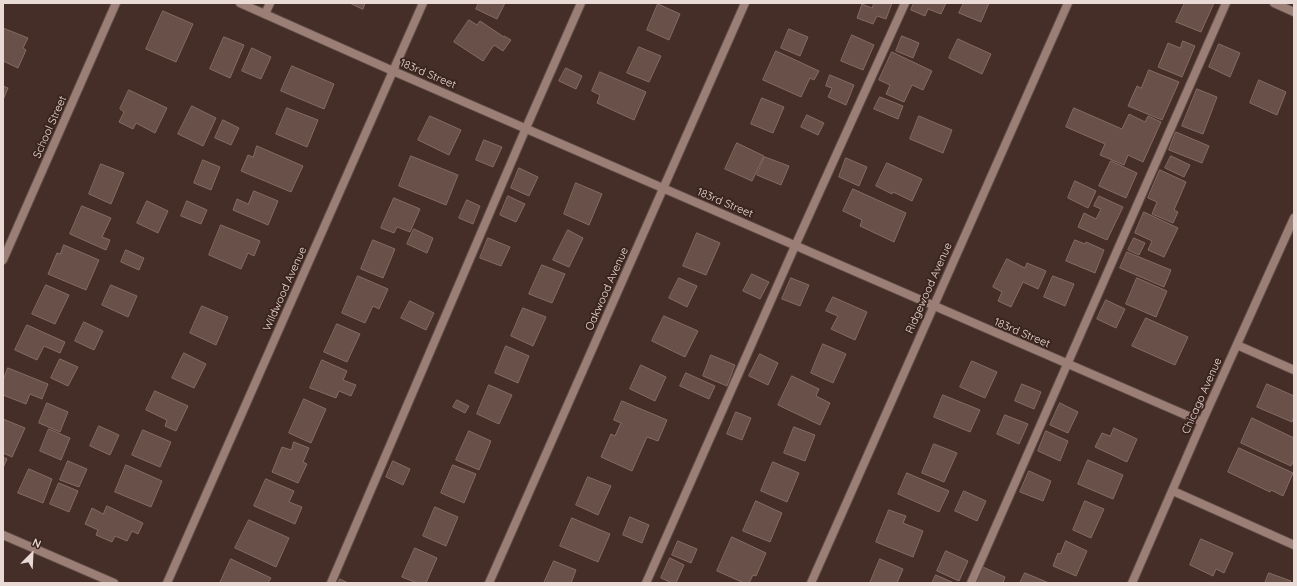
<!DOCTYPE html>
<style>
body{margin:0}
#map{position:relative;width:1297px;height:586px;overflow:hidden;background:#452e27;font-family:Quicksand,sans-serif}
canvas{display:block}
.frame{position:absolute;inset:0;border:4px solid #eadad6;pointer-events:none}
.north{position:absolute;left:12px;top:534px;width:40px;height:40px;-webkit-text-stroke:3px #3a241d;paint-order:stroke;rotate:24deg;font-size:11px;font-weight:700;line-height:16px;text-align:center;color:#eadad6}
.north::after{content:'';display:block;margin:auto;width:14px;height:18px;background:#eadad6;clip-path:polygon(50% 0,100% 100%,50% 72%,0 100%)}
</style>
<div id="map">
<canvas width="1297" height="586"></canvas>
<div class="frame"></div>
<div class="north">N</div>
</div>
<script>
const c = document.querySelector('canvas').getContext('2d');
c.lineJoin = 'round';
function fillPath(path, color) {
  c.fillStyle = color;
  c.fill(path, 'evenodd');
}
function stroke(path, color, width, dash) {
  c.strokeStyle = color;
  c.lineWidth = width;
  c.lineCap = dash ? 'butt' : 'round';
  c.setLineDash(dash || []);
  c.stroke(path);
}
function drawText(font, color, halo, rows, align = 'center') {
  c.font = font + ' Quicksand,sans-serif';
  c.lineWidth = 4;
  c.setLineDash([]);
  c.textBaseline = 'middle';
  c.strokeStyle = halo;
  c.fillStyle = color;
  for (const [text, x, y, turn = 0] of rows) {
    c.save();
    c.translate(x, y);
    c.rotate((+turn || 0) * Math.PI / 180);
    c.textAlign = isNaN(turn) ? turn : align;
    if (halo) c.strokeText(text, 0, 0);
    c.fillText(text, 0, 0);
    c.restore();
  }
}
const building = new Path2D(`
 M350,3H365L363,9Z
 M479,3H505L497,19L476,9Z
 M874,3H892L886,19L877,16L873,24L857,18L862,4L872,8Z
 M914,3H946L941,14L928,9L925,16L911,10Z
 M964,3H989L981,22L959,13Z
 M1185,3H1214L1201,32L1176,22Z
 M658,4L680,14L669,40L647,30Z
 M163,11L193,24L176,62L146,49Z
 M469,20L477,25L480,21L504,37V36L511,40L503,51L494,45L483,61L454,42Z
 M3,28L28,38L23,48L26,50L18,68L3,61Z
 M789,29L808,37L800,56L781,48Z
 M852,35L874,45L863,70L841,61Z
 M902,36L919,43L913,58L896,51Z
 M224,37L244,45L230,78L210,69Z
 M958,39L991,54L982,74L949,58Z
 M1183,41L1195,46L1182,77L1158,67L1168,43L1180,48Z
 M1219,44L1240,53L1230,77L1209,67Z
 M639,47L661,56L649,82L627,73Z
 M252,48L271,57L261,79L242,71Z
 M776,51L819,71L814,80L810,78L801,97L763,80Z
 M892,52L932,71L923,90L912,85L904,102L886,94L890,85L879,80Z
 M292,66L334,84L324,109L281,91Z
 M566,68L582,76L576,89L559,81Z
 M1149,70L1179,82L1162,120L1128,106L1137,86L1141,88Z
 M600,72L646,92L634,120L597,103L600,95L592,91Z
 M830,75L854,85L846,105L828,97L832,88L826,86Z
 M1259,80L1286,92L1277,115L1250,103Z
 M3,86L8,88L3,100Z
 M1197,89L1217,97L1203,134L1182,126Z
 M129,90L167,108L155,133L136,123L133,129L119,122L124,112L120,109Z
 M880,97L903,106L898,119L874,109Z
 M762,98L784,107L773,133L751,124Z
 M192,106L216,118L203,146L178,134Z
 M287,108L318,120L307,147L276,134Z
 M1074,108L1122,129L1129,114L1145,122L1148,116L1161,122L1143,162L1128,155L1124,165L1100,155L1105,144L1066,127Z
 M807,115L824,123L818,135L801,127Z
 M430,116L461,130L449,155L418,140Z
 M919,116L952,130L943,153L910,139Z
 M223,120L239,128L231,145L215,138Z
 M1176,132L1209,146L1202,163L1169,150Z
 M484,140L502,147L493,167L476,160Z
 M737,143L764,156L752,181L725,169Z
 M257,146L303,166L291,192L241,171L248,155L253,157Z
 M411,156L458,175L446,205L399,186Z
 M1171,156L1190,165L1184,177L1165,168Z
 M765,157L789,166L781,185L757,175Z
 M846,158L867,167L859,186L839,177Z
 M203,160L220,167L211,190L194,183Z
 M1111,161L1137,173L1126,198L1099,186Z
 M887,163L922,179L912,201L893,192L892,194L876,186Z
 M101,164L124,173L111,204L89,194Z
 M519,168L538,177L529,196L511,188Z
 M1160,170L1186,182L1174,210L1178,212L1173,223L1152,214L1157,202L1148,198Z
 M1075,181L1096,191L1088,208L1068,198Z
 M576,183L602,194L589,225L564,214Z
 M853,189L906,213L894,242L860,226L862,220L843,211Z
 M254,191L278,201L268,225L233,210L237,199L248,204Z
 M508,196L525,204L516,222L500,215Z
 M1099,196L1123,207L1107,240L1078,227L1084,213L1096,219L1101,209L1094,206Z
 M394,198L420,209L410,232L397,227L394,233L381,228Z
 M467,200L480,206L473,224L459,218Z
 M147,201L168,211L158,233L137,223Z
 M187,201L207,210L201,224L181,216Z
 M82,206L111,218L102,237L110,240L106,250L70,234Z
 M1144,212L1178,228L1164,257L1148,250L1152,241L1135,233Z
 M221,225L260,241L254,256L248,253L241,269L209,255Z
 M414,229L433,238L427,253L407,244Z
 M568,230L583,238L569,267L553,260Z
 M697,233L720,243L706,275L683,266Z
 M488,238L510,247L501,266L480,258Z
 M1134,238L1145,243L1139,255L1128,250Z
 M373,240L395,249L383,278L361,269Z
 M1075,240L1085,244L1086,242L1104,250L1095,273L1066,261Z
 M64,245L99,260L86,290L48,274L57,253L60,254Z
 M126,250L144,258L139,270L121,262Z
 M1127,252L1171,270L1164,287L1120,268Z
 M1007,259L1025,268L1027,263L1046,271L1038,289L1023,282L1011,307L998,301L1002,292L993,287Z
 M542,265L565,274L552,303L529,294Z
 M752,274L769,282L760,299L743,291Z
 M358,276L388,289L379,309L373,306L365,323L342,313Z
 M1053,276L1074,284L1065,306L1044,297Z
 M679,278L697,286L687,307L669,298Z
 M791,278L809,285L800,306L782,299Z
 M1137,278L1167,291L1156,317L1126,304Z
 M46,285L69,295L55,324L32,314Z
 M111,285L137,296L128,317L102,305Z
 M833,297L867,312L855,340L831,329L838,316L826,311Z
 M1106,300L1125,309L1116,328L1097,319Z
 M410,301L434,313L426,330L401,318Z
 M202,306L228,317L216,345L190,333Z
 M523,308L546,317L533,346L511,336Z
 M664,316L698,331L685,357L652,341Z
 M1146,318L1188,337L1175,365L1132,346Z
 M84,322L103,331L94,350L75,341Z
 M337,324L360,334L347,362L324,352Z
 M27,325L65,342L60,353L44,346L37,360L15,350Z
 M823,344L846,354L833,383L811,373Z
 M506,346L529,356L518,383L495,373Z
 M184,353L206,364L194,388L172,378Z
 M760,354L778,363L768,385L749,376Z
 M711,355L735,365L727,386L703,376Z
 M60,359L78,367L68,386L51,378Z
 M322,360L347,371L343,380L356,385L351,396L339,391L336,398L310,388Z
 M972,361L997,372L985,398L960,387Z
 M641,365L666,377L655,401L630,389Z
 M8,368L48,384L42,399L30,394L26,404L3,395V381Z
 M686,373L715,386L709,399L680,386Z
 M792,376L819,389L816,396L830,403L820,425L778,405Z
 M1022,384L1041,392L1034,409L1015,401Z
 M1267,384L1294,396V416L1292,422L1257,407Z
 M489,385L512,395L499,424L477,414Z
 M155,391L188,406L176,431L165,426L167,420L146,410Z
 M943,395L980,410L970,432L934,417Z
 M304,399L326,409L311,443L289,433Z
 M457,400L469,406L465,413L453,407Z
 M622,401L667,420L658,441L647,437L632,471L601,457L611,434L615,436L621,423L614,420Z
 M47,403L68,412L60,432L39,423Z
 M1060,403L1078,412L1068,433L1050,425Z
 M736,412L751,418L742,440L727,434Z
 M1005,415L1028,424L1019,444L997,434Z
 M1252,418L1294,438V460L1291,466L1241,443Z
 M3,419L25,428L12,457L3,453Z
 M99,426L119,435L110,455L90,446Z
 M794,427L815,435L805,461L784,453Z
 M1114,428L1137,439L1127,462L1095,447L1102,433L1110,436Z
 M49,429L70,438L61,460L40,451Z
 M143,430L171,442L160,467L132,455Z
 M469,431L491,441L479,470L456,460Z
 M1046,431L1068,441L1060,461L1038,451Z
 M294,442L309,448L303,462L307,464L298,483L272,472L282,447L291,450Z
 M934,444L957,453L944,482L922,473Z
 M1239,448L1293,473L1283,496L1271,490L1270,492L1228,472Z
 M3,457L7,459L3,468Z
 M1088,460L1123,475L1113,499L1078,484Z
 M68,461L87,469L79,487L60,480Z
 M393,461L410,469L403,485L386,477Z
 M773,462L799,473L787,502L761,491Z
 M126,465L162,481L151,507L115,492Z
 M453,465L476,474L464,503L441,493Z
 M29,469L52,479L43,503L18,493Z
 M1029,471L1051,481L1043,501L1020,492Z
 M907,473L949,491L939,512L898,494Z
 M588,477L611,486L598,515L576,505Z
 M266,479L294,491L289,502L302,507L295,524L254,506Z
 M59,483L78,491L69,512L50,504Z
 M964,491L986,501L977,521L955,511Z
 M756,501L782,513L770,542L743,531Z
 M1085,501L1104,509L1091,538L1073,530Z
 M107,506L143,523L138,534L132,531L127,541L115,536L112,542L96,535L98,530L85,524L92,508L103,514Z
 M435,507L458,517L446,546L423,536Z
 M889,510L906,516L903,523L923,531L913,557L876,542Z
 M630,517L649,525L642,543L623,535Z
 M572,518L610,534L598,562L560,546Z
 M249,520L289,538L276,567L235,548Z
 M732,537L766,553L756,576L753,575L749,583H744L717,571Z
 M1201,539L1233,553L1224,573L1216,569L1213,576L1190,565Z
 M678,541L697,549L691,563L672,555Z
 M1066,541L1087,551L1076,576L1053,566L1058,553L1060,554Z
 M415,548L437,558L426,583H417L402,577Z
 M946,551L968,561L959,581L937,571Z
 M670,558L684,565L676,583H672L661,578Z
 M231,559L271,578L268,583H220Z
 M880,559L903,569L897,583H870Z
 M554,561L576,570L571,583H544Z
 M983,567L1005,577L1003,583H976Z
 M1025,573L1049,583H1020Z
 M1269,573L1291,581L1290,583H1265Z
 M936,575L954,583H932Z
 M340,579L348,583H338Z`);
const service = new Path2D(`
 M1274,3L1294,12
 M265,14L270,3
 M1237,345L1294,370
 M331,583L526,128L581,3
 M646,583L795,246L905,3
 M971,583L1226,3`);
const minor = new Path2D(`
 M240,3L393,71L1202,422
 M3,260L116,3
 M1173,491L1294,545
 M3,535L114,583
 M167,583L423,3
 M489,583L745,3
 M811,583L1068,3
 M1132,583L1202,422L1294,218`);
const streetNames = [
 ["183rd Street",428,74,23],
 ["School Street",50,127,-66],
 ["183rd Street",725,203,23],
 ["Ridgewood Avenue",929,288,-66],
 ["Wildwood Avenue",285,289,-66],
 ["Oakwood Avenue",607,289,-66],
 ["183rd Street",1022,333,23],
 ["Chicago Avenue",1202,396,-66]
];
fillPath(building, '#695048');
stroke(building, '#856b63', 1);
stroke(service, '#604d47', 10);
stroke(minor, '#604d47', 10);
stroke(service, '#9b7f77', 8);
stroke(minor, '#9b7f77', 8);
drawText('11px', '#eadad6', '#3a241d', streetNames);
</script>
